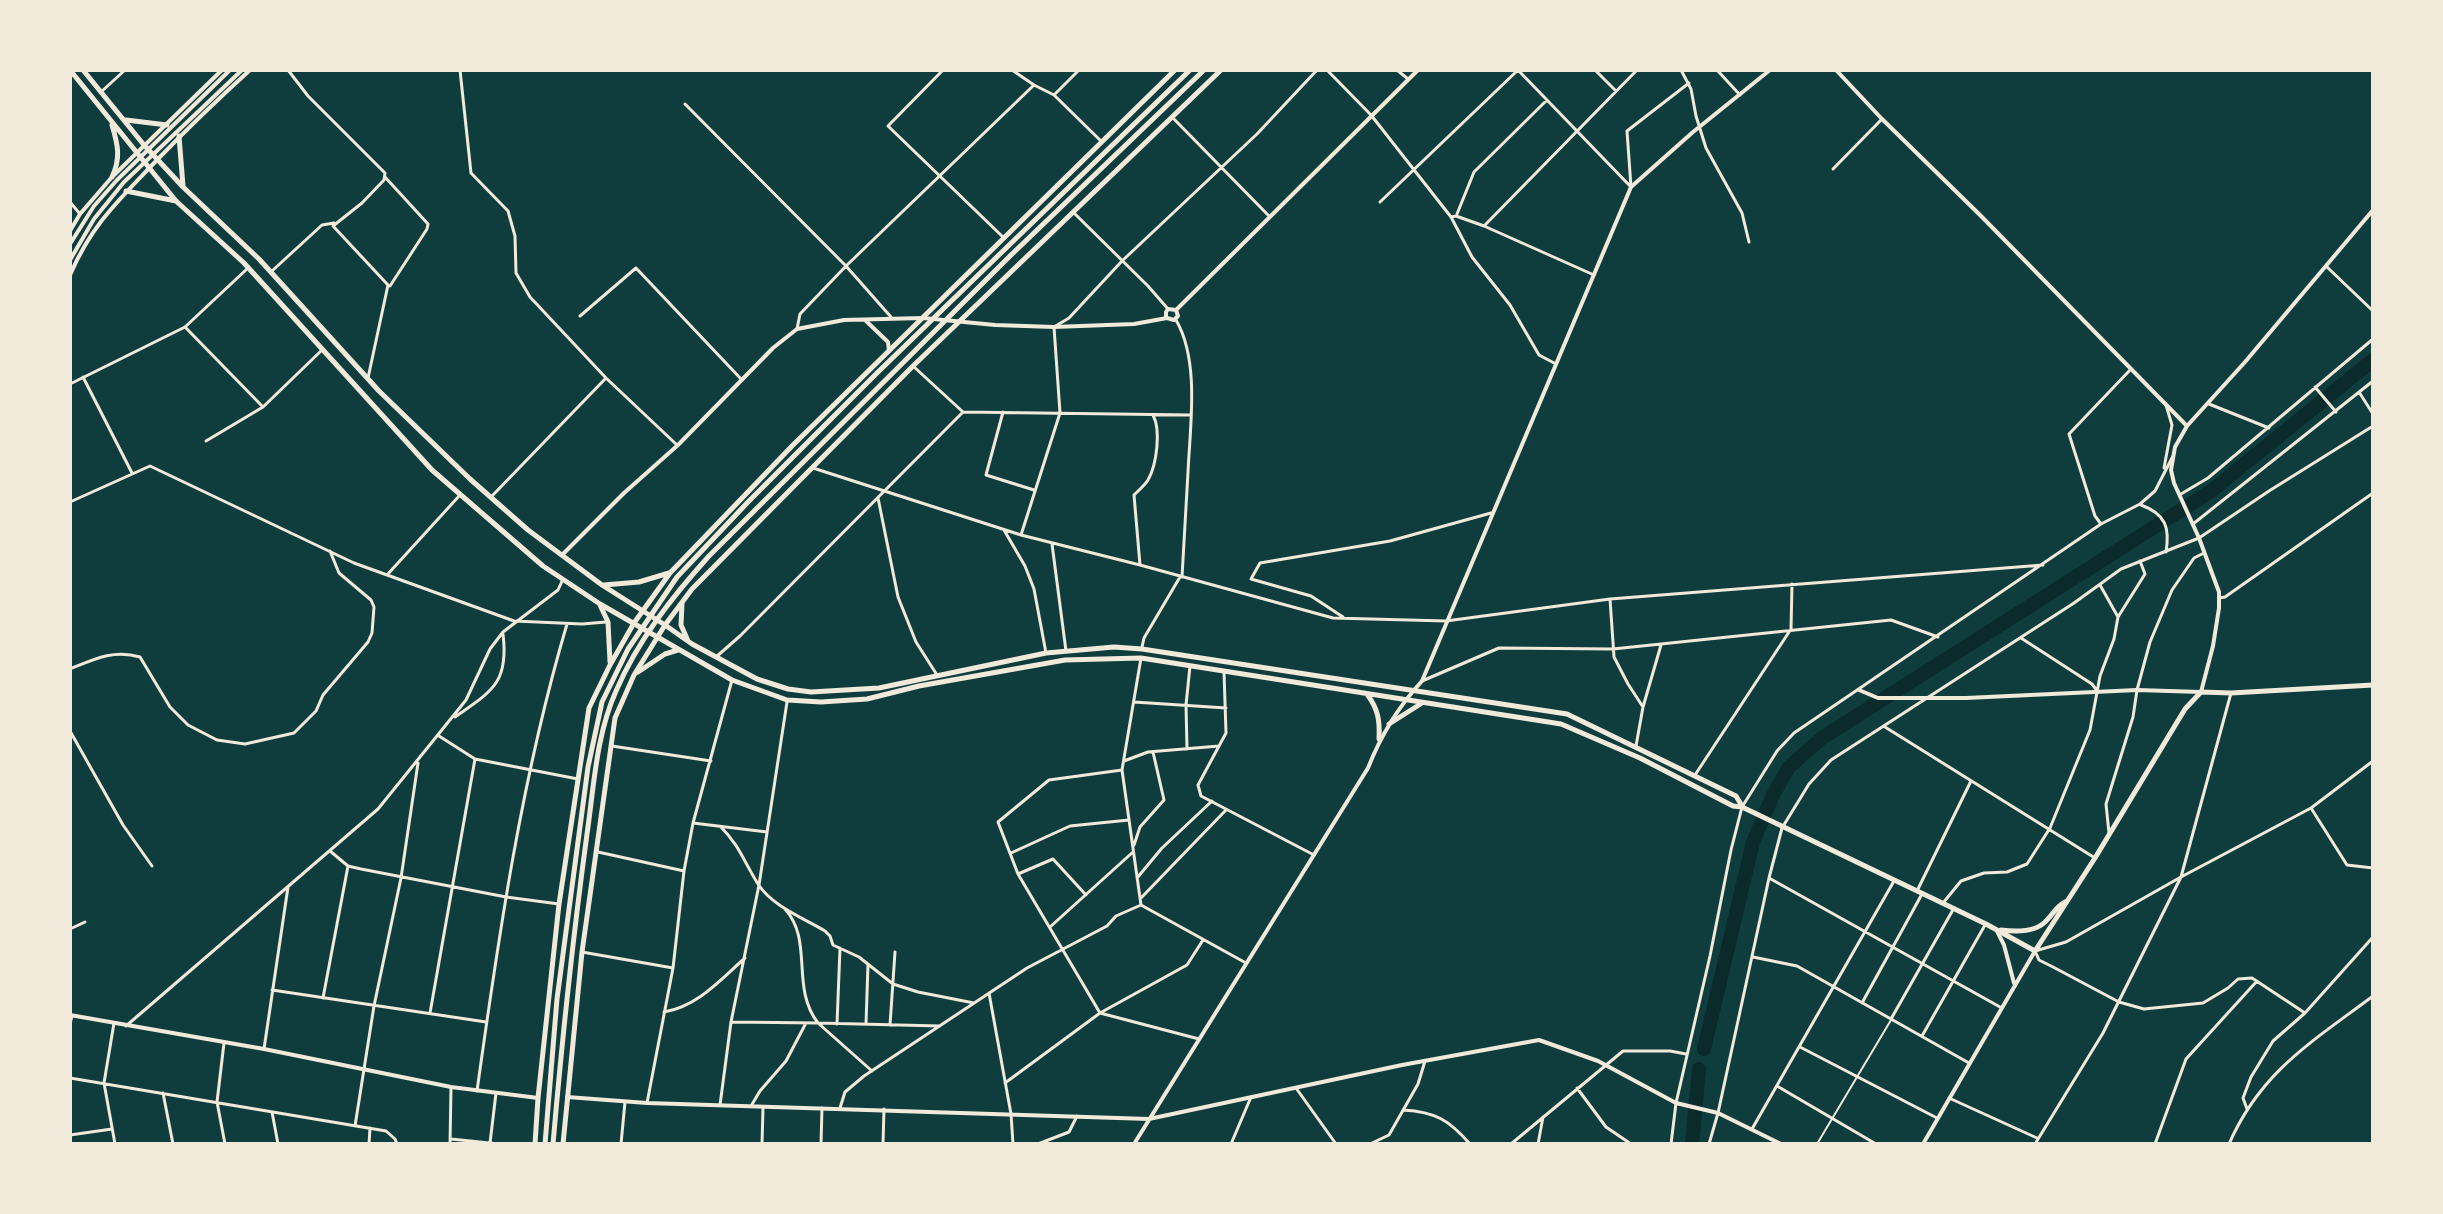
<!DOCTYPE html>
<style>
body{margin:0}
#map{position:relative;width:2443px;height:1214px;overflow:hidden;background:#0f3d3e;font-family:"PT Sans",sans-serif}
canvas{display:block}
.frame{position:absolute;inset:0;border:72px solid #f1e9da;pointer-events:none}
</style>
<div id="map">
<canvas width="2443" height="1214"></canvas>
<div class="frame"></div>
</div>
<script>
const c = document.querySelector('canvas').getContext('2d');
c.lineJoin = 'round';
function stroke(path, color, width, dash) {
  c.strokeStyle = color;
  c.lineWidth = width;
  c.lineCap = dash ? 'butt' : 'round';
  c.setLineDash(dash || []);
  c.stroke(path);
}
const river = new Path2D(`
 M1704,1049L1753,842L1773,795L1789,767L1822,738L2211,491L2373,360
 M1692,1144L1699,1069`);
const service = new Path2D(`
 M1817,1144L1891,1020`);
const minor = new Path2D(`
 M288,70L308,96L385,173L384,180L362,203L333,226L388,285L368,378
 M460,70L471,173L508,211L515,236L516,273L530,297L606,378L677,445
 M943,70L888,126L1004,238
 M1012,70L1034,85
 M1079,70L1054,95L1102,142
 M1327,70L1371,115L1451,217L1472,257L1510,305L1539,355L1556,364
 M1397,70L1408,79
 M1595,70L1616,91
 M1681,70L1691,89L1696,116L1706,148L1742,213L1749,242
 M1717,70L1740,95
 M101,92L125,70
 M685,104L846,266L891,317
 M1172,117L1269,216
 M1833,169L1882,119
 M385,177L428,224L427,229L390,286
 M1631,187L1627,131L1689,83
 M70,202L80,214
 M1380,202L1518,70L1631,187
 M1073,212L1148,286L1168,309
 M1457,214L1474,172L1547,100
 M1451,217L1456,216L1484,226L1594,275
 M1484,226L1637,70
 M2327,267L2373,311
 M272,271L322,225L334,223
 M580,316L636,268L742,380
 M1176,320C1200,361 1190,426 1188,472C1186,507 1184,542 1182,577
 M186,328L263,407L322,350
 M797,329L800,314L846,266L1034,85L1054,95
 M913,366L963,412L1191,415
 M83,377L132,473
 M70,384L185,327L248,268
 M2315,387L2336,412
 M2359,392L2373,414
 M2209,404L2269,428
 M1003,412L986,475L1034,490
 M206,441L263,407
 M813,468L1021,535L1140,565L1333,618L1446,621L1610,599L2043,565
 M2164,468L2172,425L2166,405
 M2181,494L2208,478L2373,339
 M492,496L606,378
 M878,498L898,597L916,642L937,675
 M70,502L150,466L354,563L514,621L582,624L606,622
 M2141,505C2166,514 2170,528 2166,552
 M2101,524L2095,516L2069,434L2131,369
 M2193,524L2373,381
 M1004,530L1025,566L1034,589L1046,653
 M1021,535L1060,413L1054,327L1069,318L1122,261L1257,134L1317,70
 M1052,544L1066,651
 M1140,565L1134,495C1139,490 1145,485 1148,480C1157,464 1161,430 1153,415
 M387,575L460,495
 M2100,585L2118,617
 M2219,598L2225,597L2373,493
 M1610,599L1614,657L1628,684L1643,707L1636,746
 M1343,617L1311,596L1251,579L1260,563L1390,541L1491,513
 M2021,638L2092,684L2098,692
 M1142,647L1144,638L1180,577
 M716,657L740,636L963,412
 M1141,658L1122,770L1141,905L1246,963
 M70,669C94,659 114,649 140,657L170,707L188,725L217,740L245,744L294,733L316,711L323,695L368,642L372,633L374,607L371,600L339,573L330,551
 M1224,672L1226,733L1198,785L1201,796L1314,855
 M1422,681L1499,648L1613,649L1891,620L1938,637
 M1134,702L1226,708
 M1643,707L1661,645
 M455,717C492,691 509,683 503,634
 M1885,727L2095,858
 M70,731L123,825L152,866
 M439,736L475,759L578,779
 M612,746L711,761
 M1187,749L1186,705L1190,666
 M1124,761L1148,752L1219,746
 M1122,770L1049,780L998,822L1018,874L1100,1013L1199,1039
 M1695,775L1791,629L1792,584
 M2311,808L2347,865L2373,868
 M693,823L767,832
 M720,826C740,846 744,862 758,884C772,906 803,918 825,931L830,936L833,945L859,957L893,984L918,992L974,1003
 M2109,833L2106,804L2133,717L2137,690L2150,642L2172,590L2194,558L2204,553
 M1134,845L1140,827L1164,800L1153,752
 M330,851L348,866L361,869L506,897L559,904
 M598,852L684,871
 M1011,853L1070,826L1129,820
 M1018,874L1053,859L1086,895
 M1137,878L1162,848L1212,801
 M1769,878L2000,1007
 M1917,891L1971,781
 M1140,899L1226,810
 M1943,903L1961,881L1984,873L2007,872L2027,864L2050,828L2090,730L2100,676L2114,639L2118,617L2145,574L2140,561
 M785,909C814,941 790,987 818,1023L940,1026
 M1050,927L1133,852
 M70,929L85,922
 M582,952L673,968
 M1753,957L1797,966L1969,1063
 M272,990L486,1022
 M989,993L1011,1114L1013,1144
 M323,998L348,866
 M1862,1003L1922,894
 M664,1012C698,1006 720,980 745,958
 M430,1013L475,759
 M2305,1013L2252,978L2238,979L2228,988L2203,1003L2144,1009L2119,1002L2053,967L2039,960L2035,951L2066,942L2181,877L2311,808L2373,761
 M1891,1019L1954,908
 M731,1022L818,1023L872,1071
 M114,1023L104,1083L115,1144
 M70,1024L72,1016
 M837,1024L840,948
 M866,1024L868,964
 M890,1025L895,952
 M126,1026L378,809L466,700L490,649L503,632L558,590L563,579
 M1922,1036L1985,925
 M224,1043L217,1102L225,1144
 M1800,1047L1937,1118
 M264,1049L288,887
 M70,1078L386,1131L395,1139L397,1144
 M1005,1083L1100,1013L1187,965L1203,940
 M1777,1086L1876,1144
 M1296,1088L1336,1144
 M1577,1088L1606,1127L1631,1144
 M477,1091C499,933 522,776 567,624
 M163,1093L173,1144
 M1949,1098L2037,1138
 M647,1103L673,968L684,871L693,823L732,680
 M720,1105L731,1022L759,885L787,702
 M751,1106L760,1091L786,1061L806,1023
 M840,1108L845,1092L864,1076L1027,968L1107,926L1116,916L1141,905
 M2247,1109L2243,1098L2251,1077L2273,1041L2305,1013L2373,937
 M1403,1110C1436,1112 1449,1120 1470,1144
 M272,1112L278,1144
 M355,1126L374,1006L401,878L418,763
 M1752,1129L1894,881
 M70,1135L112,1129
 M451,1139L499,1144
 M490,1143L496,1093
 M369,1144L370,1128
 M450,1144L451,1088
 M621,1144L625,1102
 M762,1144L763,1108
 M821,1144L822,1108
 M883,1144L884,1109
 M1038,1144L1069,1132L1077,1116
 M1231,1144L1251,1097
 M1370,1144L1389,1135L1418,1084L1425,1061
 M1511,1144L1623,1051H1670L1686,1054
 M1538,1144L1543,1117
 M1671,1144L1676,1103L1710,956L1731,850L1742,807L1777,751L1794,733L2101,524L2140,504L2155,491L2173,456
 M1709,1144L1718,1113L1769,878L1782,828L1809,784L1831,760L2074,603L2121,569L2199,538L2269,491L2373,426
 M2035,1144L2103,1033L2181,877L2231,693
 M2155,1144L2186,1059L2257,981
 M2229,1144C2261,1071 2312,1042 2373,996`);
const tertiary = new Path2D(`
 M1836,70L1882,119L1981,216L2187,426
 M70,231L80,214L112,177L222,70
 M70,244L94,206L117,180L230,70
 M70,260L94,219L124,182L242,70
 M70,275C92,224 119,200 156,161C186,130 217,100 250,70
 M1176,310L1418,70
 M1166,317V312L1168,309L1176,310
 M865,320L888,342L889,351
 M562,555L624,493L678,445L773,348L797,329L844,320L923,318L995,325L1054,327L1134,324L1167,318L1174,320L1178,316L1176,310
 M1859,690L1878,698H1966L2137,690L2201,692L2213,646L2219,608V592L2199,538L2174,483L2171,470L2175,447L2187,426L2245,362L2373,210
 M1997,931L2004,945L2014,983
 M70,1015L264,1049L451,1087L538,1098
 M567,1097L647,1103L1149,1119L1402,1065L1539,1040L1598,1061L1676,1103L1718,1113L1781,1144
 M1134,1144L1368,768C1381,735 1398,707 1422,681L1631,187L1693,132L1770,70
 M1923,1144L2035,951`);
const primary = new Path2D(`
 M70,70L176,201L244,263L432,470L543,566L600,604L732,680L787,700L821,702L867,699L919,686L1065,660L1141,658L1561,724L1640,758L1733,806L1742,807L1986,924L2035,951L2095,858L2185,709L2201,692L2231,693L2373,685
 M83,70L144,145L183,187L259,259L379,391L470,479L528,530L602,585L665,625L692,644L757,679L788,689L811,692L879,688L1046,653L1114,647L1142,649L1567,714L1736,796L1742,806
 M126,120L167,125
 M112,125C118,145 121,158 112,177
 M179,136L183,186
 M126,191L176,201
 M604,585L639,582L669,573
 M682,604L681,625L688,641
 M600,605L608,622L610,662
 M638,672L665,654L678,650
 M1367,694C1378,709 1380,720 1379,739
 M1389,724L1422,703
 M2001,930C2016,932 2036,933 2047,920C2055,912 2056,906 2067,901
 M535,1144L538,1098L559,904L589,708L610,665L634,623L670,573L793,445L1175,70
 M545,1144L557,999L588,767L602,702L628,649L677,577L748,502L878,372L1190,70
 M553,1144C562,1040 573,937 587,834C594,786 596,736 616,691C638,640 672,597 709,556L1010,256L1204,70
 M563,1144L582,952L615,718L634,675L665,625L692,589L913,366L1221,70`);
stroke(river, '#0a2a2b', 14);
stroke(service, '#f1e9da', 2);
stroke(minor, '#f1e9da', 3);
stroke(tertiary, '#f1e9da', 4);
stroke(primary, '#f1e9da', 5);
</script>
